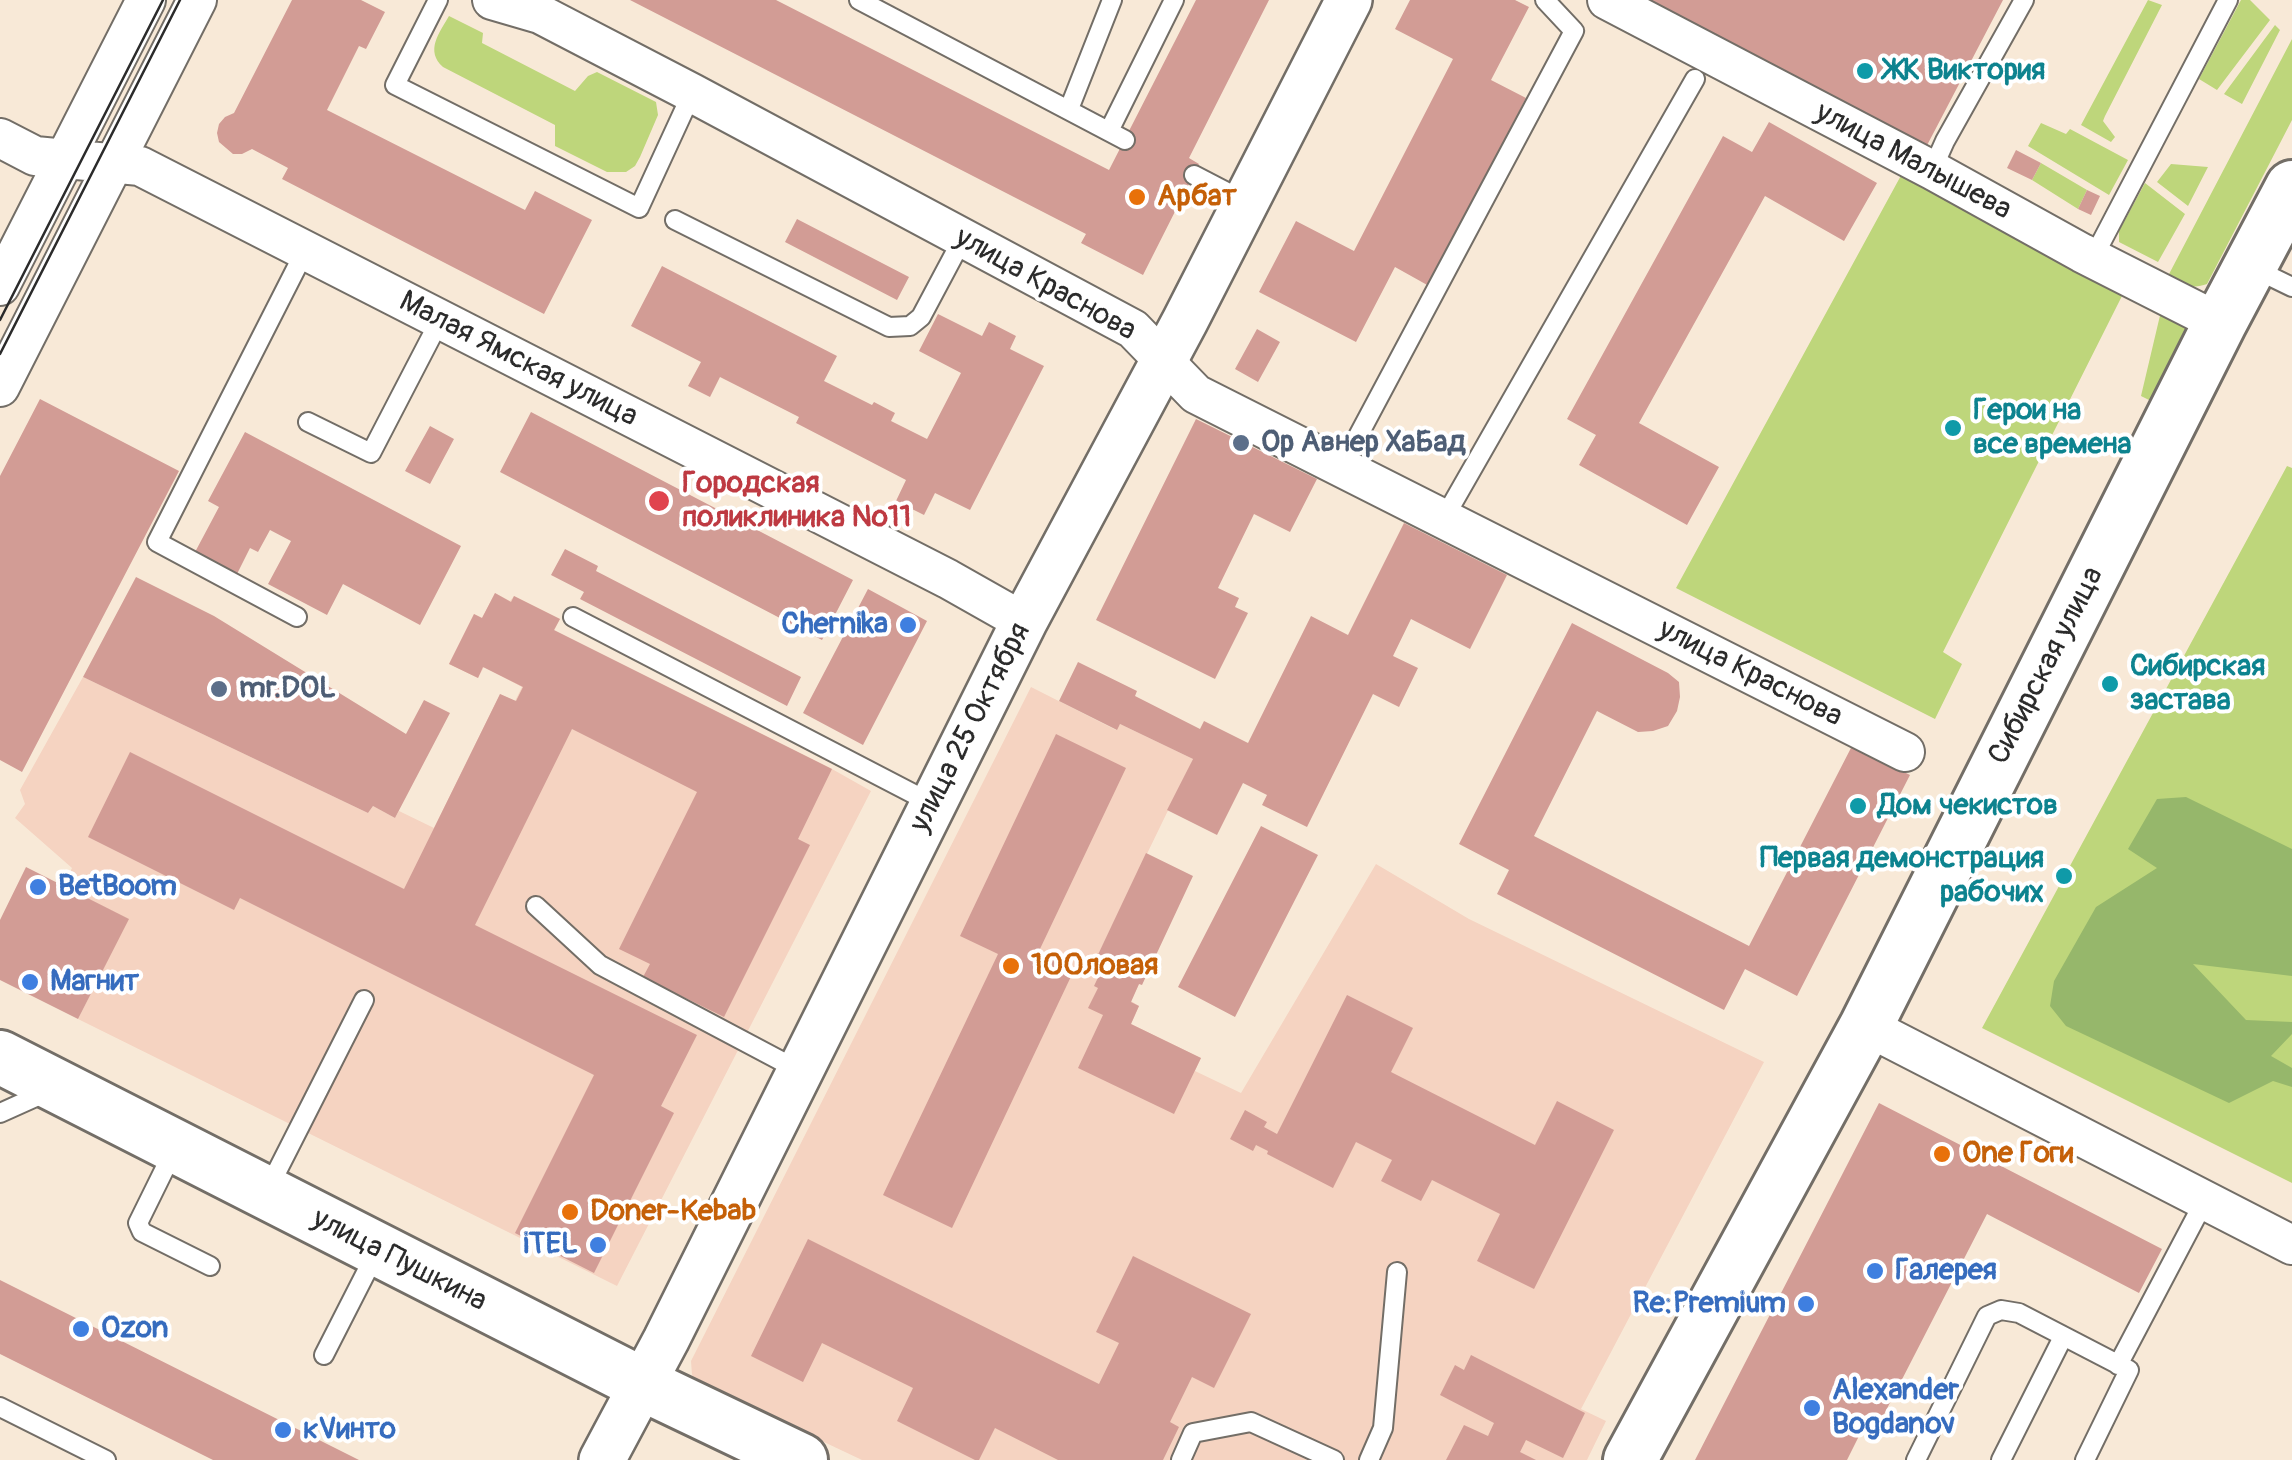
<!DOCTYPE html>
<meta charset="utf-8">
<style>
body{margin:0}
canvas{display:block;background:#f8e9d7}
</style>
<canvas width="2292" height="1460"></canvas>
<script>
const c = document.querySelector('canvas').getContext('2d');
c.lineJoin = 'round';
function fillPath(path, color) {
  c.fillStyle = color;
  c.fill(path, 'evenodd');
}
function stroke(path, color, width, dash) {
  c.strokeStyle = color;
  c.lineWidth = width;
  c.lineCap = dash ? 'butt' : 'round';
  c.setLineDash(dash || []);
  c.stroke(path);
}
function drawText(font, color, halo, rows, align = 'center') {
  c.font = font + ' Pangolin,sans-serif';
  c.lineWidth = 8;
  c.setLineDash([]);
  c.textBaseline = 'middle';
  c.strokeStyle = halo;
  c.fillStyle = color;
  for (const [text, x, y, turn = 0] of rows) {
    c.save();
    c.translate(x, y);
    c.rotate((+turn || 0) * Math.PI / 180);
    c.textAlign = isNaN(turn) ? turn : align;
    if (halo) c.strokeText(text, 0, 0);
    c.fillText(text, 0, 0);
    c.restore();
  }
}
const built = new Path2D(`
 M495,593L510,601L514,596L560,619L554,631L832,769L871,791L617,1286L78,1019L128,919L63,886L72,868L15,818L25,804L20,790L83,677L368,813L373,806L395,818L399,811L434,828L500,694L515,701L522,687L484,667L478,678L449,664L474,614L482,618Z
 M1031,687L1116,730L1120,724L1193,759L1094,963L1139,984L1131,1001L1139,1006L1131,1024L1201,1058L1195,1071L1241,1093L1376,864L1469,919L1764,1062L1581,1409L1606,1421L1587,1460H862L697,1382L692,1375L691,1361Z`);
const green = new Path2D(`
 M2148,0L2162,5L2105,116L2103,121L2115,137L2111,142L2081,125Z
 M2241,0H2250L2270,20L2217,90L2199,79Z
 M449,16L483,33L482,43L575,91L588,76L597,72L656,102L658,115L640,157L635,166L626,172H607L555,146V125L443,67C425,51 439,33 449,16Z
 M2275,25L2280,30L2242,104L2224,94Z
 M2292,39V120L2207,284C2191,290 2182,284 2168,276Z
 M2041,123L2066,134L2070,129L2128,160L2109,195L2028,146Z
 M2041,163L2087,190L2078,209L2032,180Z
 M2171,164L2208,167L2188,206L2157,182Z
 M1904,170L2124,292L1943,652L1962,664L1935,719L1676,588Z
 M2145,183L2185,214L2158,262L2119,242V231Z
 M2162,307L2187,325L2189,332L2155,403L2141,396Z
 M2287,466L2292,468V1183L1982,1028Z`);
const forest = new Path2D(`
 M2186,797L2292,849V976L2193,964L2246,1020L2292,1022V1034L2271,1056L2292,1068V1087L2273,1081L2229,1103L2066,1026L2050,1006L2054,981L2096,907L2157,868L2128,849L2157,799Z`);
const building = new Path2D(`
 M292,0H361L385,12L366,49L359,46L327,110L525,210L535,191L592,220L544,314L282,179L288,168L252,149L242,154H233L219,142L217,133L219,124L225,117L234,113Z
 M630,0H776L1109,170L1196,0H1269L1189,158L1199,164L1143,275L1081,243L1086,234Z
 M1410,0H1515L1529,7L1491,80L1526,98L1429,286L1395,267L1356,342L1259,292L1296,221L1354,251L1453,59L1395,29Z
 M1630,0H2003L1923,153Z
 M1769,122L1877,183L1844,241L1765,196L1639,423L1719,467L1687,525L1579,465L1596,435L1567,419L1723,136L1752,152Z
 M2016,150L2041,163L2032,180L2007,168Z
 M2087,190L2100,196L2091,215L2078,209Z
 M797,219L909,277L897,300L785,242Z
 M662,266L837,356L824,381L872,405L874,402L895,413L891,421L927,439L961,373L919,351L938,314L982,336L989,322L1016,336L1010,349L1044,366L970,510L935,493L924,515L896,501L906,480L796,423L799,417L720,377L710,397L688,386L701,362L631,326Z
 M1257,329L1280,342L1258,382L1235,369Z
 M40,399L179,471L22,772L0,760V476Z
 M531,412L853,580L822,640L500,472Z
 M1196,419L1317,479L1290,532L1254,514L1218,588L1239,598L1235,607L1248,613L1215,679L1096,620Z
 M430,426L454,439L430,484L405,471Z
 M245,432L461,546L420,625L343,584L327,615L268,584L291,541L270,530L258,552L250,548L236,576L194,554L219,507L208,501Z
 M1404,523L1507,575L1470,649L1411,619L1393,656L1418,668L1399,707L1373,694L1307,827L1262,805L1267,795L1243,783L1217,835L1167,810L1193,759L1120,724L1117,730L1059,701L1078,662L1137,691L1135,696L1200,729L1204,721L1248,743L1311,616L1348,635Z
 M565,549L598,566L596,571L801,677L787,706L580,599L584,592L551,575Z
 M136,577L214,616L406,734L424,700L450,713L395,818L373,806L368,813L83,677Z
 M868,589L927,621L863,745L803,713Z
 M495,593L511,602L514,596L560,619L554,630L832,769L798,839L810,845L724,1017L643,977L650,964L619,949L697,792L572,729L475,925L697,1035L661,1106L674,1113L594,1273L515,1233L594,1075L240,898L234,910L88,837L130,752L404,889L500,694L516,701L523,687L483,667L478,678L449,664L474,614L482,618Z
 M1572,623L1668,673L1679,682L1680,697L1677,711L1668,726L1653,731L1638,732L1597,711L1534,836L1749,946L1852,746L1910,775L1797,996L1745,969L1724,1010L1497,894L1509,870L1459,844Z
 M1056,734L1126,768L1039,951L1075,968L952,1228L883,1195L998,954L960,936Z
 M1261,826L1318,855L1235,1017L1178,987Z
 M1146,853L1193,876L1142,985L1139,984L1131,1002L1139,1006L1131,1024L1201,1058L1174,1114L1078,1068L1103,1015L1088,1008L1098,988L1094,986L1103,967L1094,963Z
 M26,867L129,919L78,1019L0,980V920Z
 M1347,995L1413,1028L1391,1072L1535,1145L1557,1101L1614,1130L1534,1289L1477,1261L1500,1214L1432,1180L1421,1201L1381,1181L1392,1160L1356,1142L1333,1188L1267,1154L1268,1151L1256,1145L1253,1151L1230,1139L1245,1110L1267,1122L1264,1127L1277,1134Z
 M1879,1103L2162,1249L2139,1293L1987,1214L1877,1428L1866,1422L1847,1460H1695Z
 M808,1239L1099,1384L1119,1343L1096,1332L1133,1256L1251,1314L1214,1388L1192,1377L1170,1422L1179,1427L1163,1460H1058L995,1428L979,1460H975L897,1421L913,1388L822,1343L803,1382L751,1356Z
 M0,1280L359,1460H213L0,1354Z
 M1471,1355L1585,1413L1563,1458L1526,1440L1520,1452L1536,1460H1446L1464,1425L1488,1436L1494,1423L1440,1395L1455,1365L1464,1370Z`);
const service = new Path2D(`
 M438,0L395,85L639,208L692,93
 M859,0L1125,140
 M1069,109L1112,0
 M1109,131L1174,0
 M1932,170L1945,141L2024,0
 M1194,175L1246,202
 M675,220L889,327L910,326L921,317L963,238
 M2093,258L2228,0
 M2255,269L2292,287
 M308,422L371,453L440,320
 M1341,468L1574,31L1545,0
 M1443,520L1695,79
 M297,617L157,542L305,251
 M573,617L933,804
 M536,906L600,965L800,1071
 M0,1113L49,1091
 M173,1152L138,1223L142,1232L210,1266
 M269,1187L364,1000
 M324,1355L375,1255
 M2118,1365L2205,1200
 M0,1407L106,1460
 M1181,1460L1193,1433L1251,1422L1334,1460
 M1369,1460L1383,1428L1397,1272
 M1916,1460L1987,1316L2001,1310L2019,1313L2129,1370L2085,1460
 M2001,1460L2063,1337`);
const minor = new Path2D(`
 M492,0L540,14L692,93L1133,329L1196,394L1905,752
 M1607,0L1932,170L2082,253L2220,323
 M0,138L35,156L140,166L948,579L1024,622
 M0,286L146,0
 M0,387L197,0
 M1866,1026L2292,1245`);
const tertiary = new Path2D(`
 M602,1460L666,1340L1024,622L1185,321L1349,0`);
const secondary = new Path2D(`
 M0,1057L642,1384L801,1460
 M1630,1460L1866,1026L2220,323L2292,187`);
const tram = new Path2D(`
 M0,320L163,0
 M0,354L180,0`);
const markers = [
 [1865,71,10,"#0f9aa8"],
 [1137,197,10,"#e8710a"],
 [1953,428,10,"#0f9aa8"],
 [1241,443,10,"#5c6f8a"],
 [659,501,12,"#e0444e"],
 [908,625,10,"#3f7fe0"],
 [2110,684,10,"#0f9aa8"],
 [219,689,10,"#5c6f8a"],
 [1858,806,10,"#0f9aa8"],
 [2064,876,10,"#0f9aa8"],
 [38,887,10,"#3f7fe0"],
 [1011,966,10,"#e8710a"],
 [30,982,10,"#3f7fe0"],
 [1942,1154,10,"#e8710a"],
 [570,1212,10,"#e8710a"],
 [598,1245,10,"#3f7fe0"],
 [1875,1271,10,"#3f7fe0"],
 [1806,1304,10,"#3f7fe0"],
 [81,1329,10,"#3f7fe0"],
 [1812,1408,10,"#3f7fe0"],
 [283,1430,10,"#3f7fe0"]
];
const cultureNames = [
 ["ЖК Виктория",1885,71],
 ["Герои на",1973,411],
 ["все времена",1973,445],
 ["Сибирская",2130,667],
 ["застава",2130,701],
 ["Дом чекистов",1878,806],
 ["Первая демонстрация",2044,859,"right"],
 ["рабочих",2044,893,"right"]
];
const streetNames = [
 ["улица Малышева",1913,162,28],
 ["улица Краснова",1045,285,29],
 ["Малая Ямская улица",518,360,27],
 ["Сибирская улица",2047,666,-63],
 ["улица Краснова",1750,674,27],
 ["улица 25 Октября",971,728,-63],
 ["улица Пушкина",399,1261,27]
];
const foodNames = [
 ["Арбат",1157,197],
 ["100ловая",1031,966],
 ["One Гоги",1962,1154],
 ["Doner-Kebab",590,1212]
];
const serviceNames = [
 ["Ор Авнер ХаБад",1261,443],
 ["mr.DOL",239,689]
];
const healthNames = [
 ["Городская",682,484],
 ["поликлиника №11",682,518]
];
const shopNames = [
 ["Chernika",888,625,"right"],
 ["BetBoom",58,887],
 ["Магнит",50,982],
 ["iTEL",578,1245,"right"],
 ["Галерея",1895,1271],
 ["Re:Premium",1786,1304,"right"],
 ["Ozon",101,1329],
 ["Alexander",1832,1391],
 ["Bogdanov",1832,1425],
 ["кVинто",303,1430]
];
fillPath(built, '#f5d3c1');
fillPath(green, '#bed67b');
fillPath(forest, '#96b76b');
fillPath(building, '#d29c95');
stroke(service, '#736e67', 22);
stroke(minor, '#736e67', 42);
stroke(tertiary, '#736e67', 50);
stroke(secondary, '#736e67', 58);
stroke(service, '#fff', 18);
stroke(minor, '#fff', 38);
stroke(tertiary, '#fff', 45);
stroke(secondary, '#fff', 52);
stroke(tram, '#2b2b2b', 2.5);
for (const [x, y, r, color] of markers) {
  const dot = new Path2D();
  dot.arc(x, y, r, 0, 2 * Math.PI);
  c.fillStyle = color;
  c.fill(dot);
  stroke(dot, '#fff', 4);
}
drawText('bold 30px', '#0d838f', '#fff', cultureNames, 'left');
drawText('30px', '#2b2b2b', '#fff', streetNames);
drawText('bold 30px', '#c56008', '#fff', foodNames, 'left');
drawText('bold 30px', '#4e5e75', '#fff', serviceNames, 'left');
drawText('bold 30px', '#be3a42', '#fff', healthNames, 'left');
drawText('bold 30px', '#366cbe', '#fff', shopNames, 'left');
</script>
